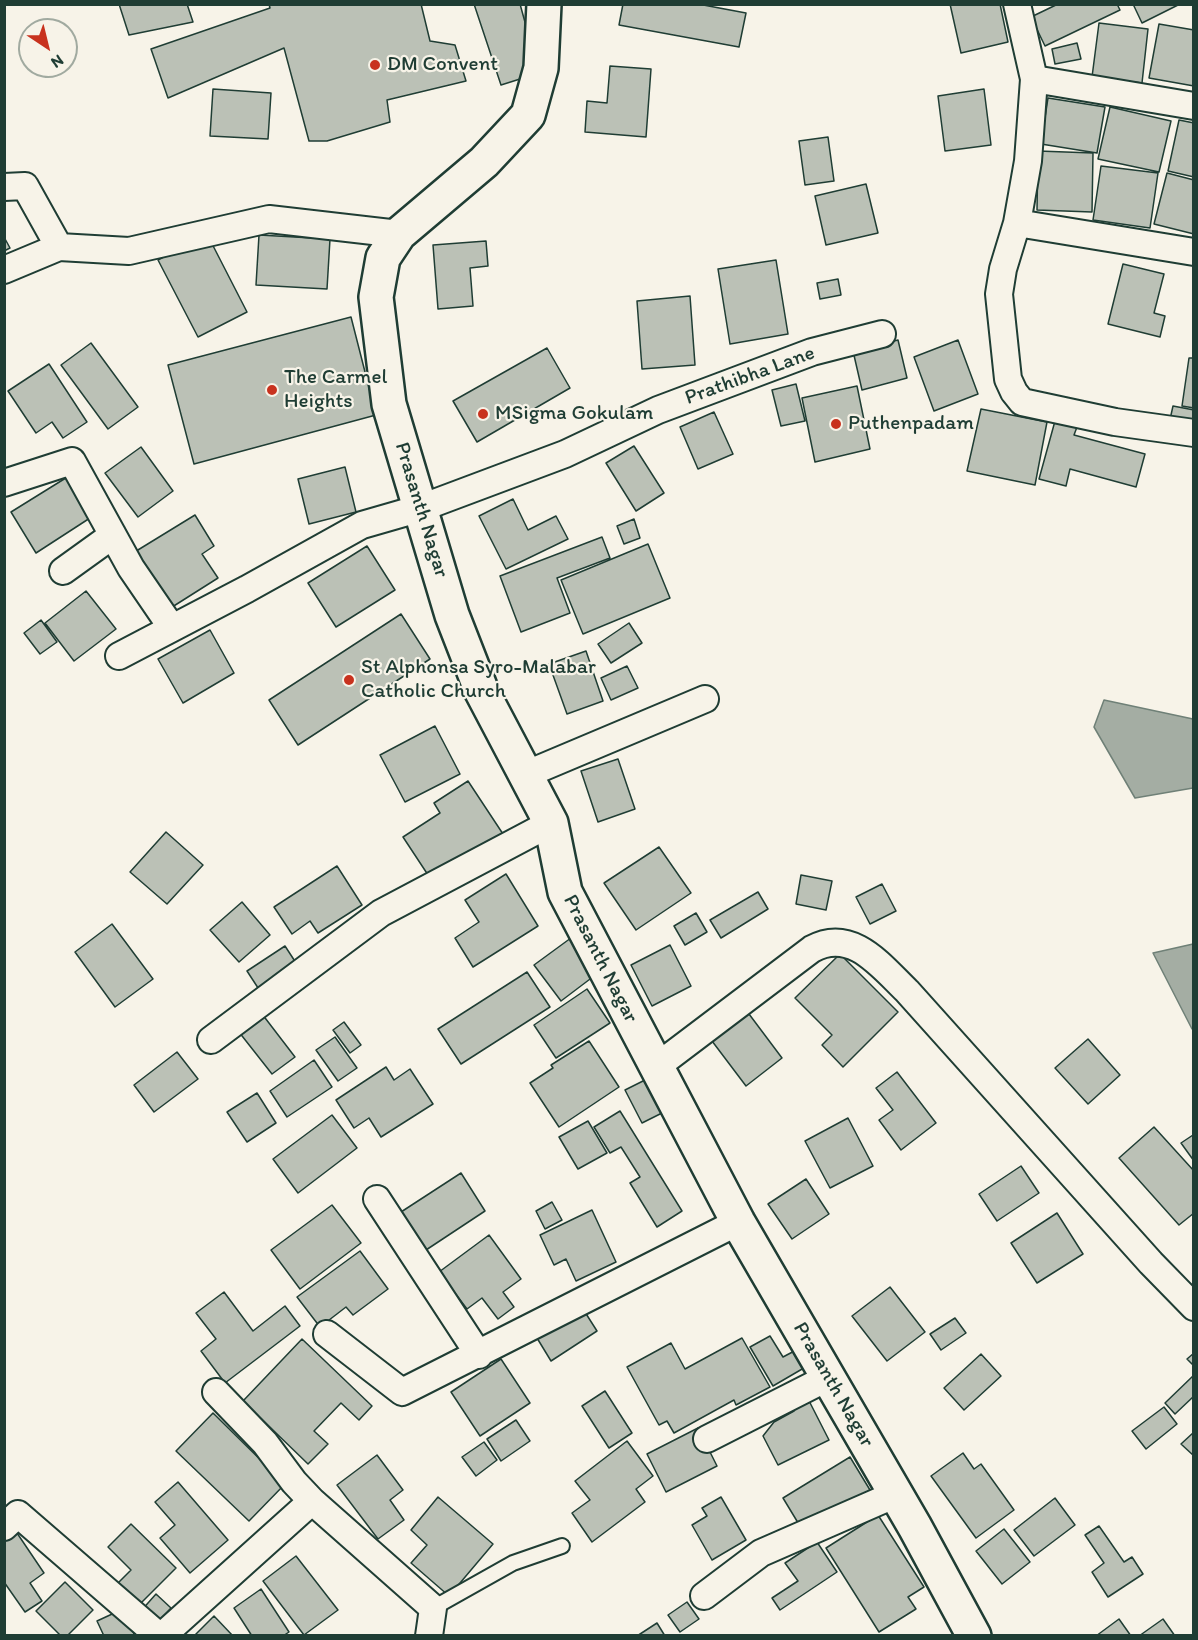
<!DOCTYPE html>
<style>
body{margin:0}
#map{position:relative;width:1198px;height:1640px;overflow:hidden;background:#f7f3e8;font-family:Itim,sans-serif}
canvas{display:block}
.frame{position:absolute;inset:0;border:6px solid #1f3d34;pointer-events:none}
.north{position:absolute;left:18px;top:18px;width:60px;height:60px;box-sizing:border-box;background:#f7f3e8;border:2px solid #a1aaa0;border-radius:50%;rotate:145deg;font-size:16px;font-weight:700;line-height:24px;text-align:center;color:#1f3d34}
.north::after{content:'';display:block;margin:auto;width:21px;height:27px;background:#c8321e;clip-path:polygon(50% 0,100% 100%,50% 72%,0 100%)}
</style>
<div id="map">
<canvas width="1198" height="1640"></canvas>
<div class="frame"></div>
<div class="north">N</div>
</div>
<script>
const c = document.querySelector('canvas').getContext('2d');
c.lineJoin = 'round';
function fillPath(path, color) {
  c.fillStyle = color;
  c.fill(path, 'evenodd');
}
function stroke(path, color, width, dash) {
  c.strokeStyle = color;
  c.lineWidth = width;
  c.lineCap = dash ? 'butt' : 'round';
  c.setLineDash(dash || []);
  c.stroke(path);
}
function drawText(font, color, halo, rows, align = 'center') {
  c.font = font + ' Itim,sans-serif';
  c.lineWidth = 4.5;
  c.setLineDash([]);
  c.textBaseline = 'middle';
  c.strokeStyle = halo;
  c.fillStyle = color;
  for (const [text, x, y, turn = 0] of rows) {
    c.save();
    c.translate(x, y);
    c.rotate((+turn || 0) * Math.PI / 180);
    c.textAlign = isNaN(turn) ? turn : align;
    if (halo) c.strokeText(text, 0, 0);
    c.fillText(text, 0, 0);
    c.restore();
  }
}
const water = new Path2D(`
 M1104,700L1193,719V788L1135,798L1094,727Z
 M1193,944L1194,1028L1192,1029L1153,953Z`);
const building = new Path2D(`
 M119,4H187L193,22L129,35Z
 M269,4H421L430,41L455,45L466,81L387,100L390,122L327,141H309L284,48L168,98L151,49L270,8Z
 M474,4H520L539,73L501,85Z
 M623,4H698L746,13L739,47L619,25Z
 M950,4H1000L1008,42L961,53Z
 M1058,4H1117L1120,10L1045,46L1031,17Z
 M1133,4H1180L1142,23Z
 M1099,23L1148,29L1142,83L1092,77Z
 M1159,24L1194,30V86L1149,78Z
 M1077,43L1081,59L1055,64L1052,49Z
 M610,66L651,69L646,137L585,132L587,101L607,103Z
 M213,89L271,93L268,139L210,136Z
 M984,89L991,145L945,151L938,96Z
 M1048,98L1105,107L1097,153L1041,144Z
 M1110,107L1171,121L1159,172L1098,159Z
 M1179,120L1194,123V177L1168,171Z
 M828,137L834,181L805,185L799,141Z
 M1038,151L1093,153L1092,212L1037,210Z
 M1101,166L1158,173L1150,228L1093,220Z
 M1167,173L1194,180V234L1154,224Z
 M866,184L878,233L826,245L815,196Z
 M207,234L247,312L198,337L158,260Z
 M259,235L330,239L327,289L256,285Z
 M4,237L10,248L4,251Z
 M486,241L488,266L470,268L473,306L438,309L433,245Z
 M776,260L788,334L730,344L718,269Z
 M1123,264L1164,274L1154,313L1165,316L1160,337L1108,324Z
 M838,279L841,295L820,299L817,283Z
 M690,296L695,365L642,369L637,301Z
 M351,317L376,415L194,464L168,365Z
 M898,340L907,378L862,390L853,351Z
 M958,340L978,394L934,411L914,357Z
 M91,343L138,407L108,429L61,365Z
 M547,348L570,388L477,442L453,401Z
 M1189,358H1194V408L1182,406Z
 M49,364L87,422L63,438L52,422L36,433L8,391Z
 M796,384L805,421L781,426L772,390Z
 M857,386L870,449L815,462L802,398Z
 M1173,406L1194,410V429L1169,424Z
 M981,409L1047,422L1035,485L967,471Z
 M714,412L733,454L698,469L680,427Z
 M1055,421L1077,427L1074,435L1145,454L1136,487L1070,469L1066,486L1039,479Z
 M634,446L664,493L636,511L606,463Z
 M141,447L173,491L138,517L105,473Z
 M345,467L356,512L309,524L298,479Z
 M69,476L90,518L36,553L11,512Z
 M513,499L528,530L556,516L568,539L506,569L479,516Z
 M195,515L214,546L202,554L218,578L169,609L133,553Z
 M634,519L640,538L624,544L617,526Z
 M602,537L610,558L557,578L570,613L521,632L500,576Z
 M648,544L670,598L583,634L561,580Z
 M367,546L395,590L336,627L308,583Z
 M86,591L116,629L74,661L45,623Z
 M401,614L430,659L298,745L269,700Z
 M41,620L57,642L40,654L24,633Z
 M629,623L642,643L611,663L598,644Z
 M210,630L234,673L183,703L158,659Z
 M586,651L603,701L567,714L549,664Z
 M627,666L638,688L611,700L601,678Z
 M435,726L460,774L405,802L380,755Z
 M618,759L635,809L598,822L581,771Z
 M468,781L503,834L432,881L403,837L440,813L434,803Z
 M166,832L203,865L167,904L130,872Z
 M659,847L691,893L636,930L604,883Z
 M337,866L362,905L318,933L310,921L292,934L274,907Z
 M506,874L538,926L473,967L455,938L479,922L465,900Z
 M801,875L832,881L826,910L796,904Z
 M882,884L896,911L870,924L856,897Z
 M758,892L768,909L721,938L710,920Z
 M242,902L270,935L239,962L210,930Z
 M696,913L707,932L685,945L674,926Z
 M112,924L153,979L115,1007L75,952Z
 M575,935L602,970L561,1001L534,965Z
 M670,945L691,986L652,1006L631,965Z
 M285,946L300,969L262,994L247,971Z
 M840,954L898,1012L843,1067L822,1045L832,1035L795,998Z
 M527,972L550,1007L461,1064L438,1029Z
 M587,989L610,1023L556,1058L534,1025Z
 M259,1010L295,1057L272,1074L235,1027Z
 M749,1014L782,1058L746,1086L712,1041Z
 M344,1022L361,1045L350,1053L333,1030Z
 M335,1037L357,1068L338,1081L316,1050Z
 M1088,1039L1120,1075L1088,1104L1055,1068Z
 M589,1041L619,1087L559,1127L530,1083L553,1068L551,1065Z
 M177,1052L198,1079L154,1112L134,1085Z
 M314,1060L332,1087L287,1117L270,1091Z
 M386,1067L394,1080L410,1069L433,1104L381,1137L369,1118L354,1128L336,1100Z
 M897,1072L936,1123L901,1150L879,1120L893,1110L876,1088Z
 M649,1078L666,1111L642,1123L625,1090Z
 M257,1093L276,1123L247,1142L227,1112Z
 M620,1111L682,1211L657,1227L630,1183L640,1177L621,1147L610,1153L594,1127Z
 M332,1115L357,1148L298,1193L273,1159Z
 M848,1118L873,1166L830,1188L805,1141Z
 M588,1121L607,1153L578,1169L559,1137Z
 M1154,1127L1194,1171V1213L1179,1225L1119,1158Z
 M1193,1135L1194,1136V1161L1181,1143Z
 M1021,1166L1039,1193L997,1221L979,1194Z
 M461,1173L485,1211L426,1250L401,1212Z
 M806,1179L829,1214L792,1239L768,1204Z
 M552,1202L562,1220L545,1229L536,1211Z
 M332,1205L361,1243L300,1289L271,1250Z
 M592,1210L616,1262L576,1281L566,1259L554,1265L540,1235Z
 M1057,1213L1083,1254L1037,1283L1011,1243Z
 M489,1235L521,1279L503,1292L514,1307L498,1319L482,1298L467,1309L439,1272Z
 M360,1251L388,1289L353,1315L346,1307L320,1327L297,1297Z
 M890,1287L925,1332L887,1361L852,1316Z
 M224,1292L253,1331L285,1306L300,1326L225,1383L201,1351L216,1339L196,1313Z
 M583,1309L597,1331L551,1361L537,1338Z
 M955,1318L966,1333L941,1350L930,1334Z
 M770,1336L783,1357L800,1348L809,1365L773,1386L750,1347Z
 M742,1338L770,1387L736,1405L734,1400L674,1433L667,1421L659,1425L627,1367L671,1343L685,1369Z
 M302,1339L372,1406L359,1420L341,1403L314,1431L328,1444L308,1464L243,1401Z
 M1194,1353V1366L1187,1359Z
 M981,1354L1001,1376L964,1410L944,1388Z
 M501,1359L530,1403L480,1436L451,1392Z
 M1194,1375V1396L1175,1414L1165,1403Z
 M803,1389L829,1440L778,1465L763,1436L774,1422L794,1411Z
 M605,1391L632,1433L609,1448L582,1406Z
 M1164,1407L1177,1424L1146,1449L1132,1431Z
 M213,1413L285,1484L249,1521L176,1451Z
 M516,1420L530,1441L501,1461L487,1439Z
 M698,1428L717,1466L666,1492L647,1454Z
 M1194,1432V1456L1181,1444Z
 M627,1441L653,1476L636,1489L645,1502L592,1542L572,1513L590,1500L575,1481Z
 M484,1442L497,1460L476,1476L462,1457Z
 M963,1453L974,1469L981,1464L1014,1510L976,1538L931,1476Z
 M377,1455L403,1490L390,1500L404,1520L378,1539L337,1485Z
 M850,1457L870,1490L803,1531L783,1498Z
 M178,1482L228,1540L190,1573L160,1538L175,1525L155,1502Z
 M438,1497L493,1544L449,1596L411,1563L427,1545L411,1530Z
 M721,1497L746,1540L712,1560L692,1525L707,1516L702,1508Z
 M1055,1498L1075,1525L1034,1556L1014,1530Z
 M878,1515L924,1587L908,1597L916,1609L879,1632L826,1548Z
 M131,1524L176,1568L140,1604L118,1583L131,1570L108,1547Z
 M1099,1526L1124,1562L1132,1557L1143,1574L1108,1597L1092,1572L1104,1563L1085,1535Z
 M1004,1529L1030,1562L1002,1584L976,1551Z
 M17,1533L44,1573L30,1583L42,1601L25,1612L4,1582V1541Z
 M817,1542L837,1572L780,1610L772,1598L798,1581L785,1563Z
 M296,1556L338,1610L304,1635L263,1581Z
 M65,1582L93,1610L67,1636H61L36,1611Z
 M261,1589L289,1632L283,1636H252L234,1608Z
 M156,1594L171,1608L155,1625L140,1612Z
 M687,1602L699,1619L680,1632L668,1615Z
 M123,1609L135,1636H104L97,1621Z
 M214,1616L233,1636H194Z
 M1119,1619L1131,1636H1096Z
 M1163,1619L1175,1636H1139Z
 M657,1623L665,1636H637Z`);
const lane = new Path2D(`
 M433,1608L513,1563L562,1546`);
const street = new Path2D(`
 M1017,4L1034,79
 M1194,106L1034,79L1028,161L1017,223L1003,269L999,294L1008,379L1014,392L1022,402L1115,422L1194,433
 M4,187L25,186L59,247
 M1017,223L1194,252
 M4,270L59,247L129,251L269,219L399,234
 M4,483L72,461L131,568L172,628
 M63,571L113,535
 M119,656L247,589L362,525L421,508L565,454L658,410L812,352L882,334
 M527,774L705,699
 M211,1040L381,913L551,823
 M656,1067L812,949C852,927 881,966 907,991L1151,1263L1194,1307
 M377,1199L479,1355
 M327,1334L402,1392L738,1222
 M216,1392L265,1443L294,1482L312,1501L433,1608L429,1636
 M707,1439L829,1377
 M4,1527L18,1514L159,1636
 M704,1596L761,1553L896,1494
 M162,1636L312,1501`);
const secondary = new Path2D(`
 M544,4L541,68L528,115L484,162L399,234L383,258L376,297L389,404L452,615L482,692L551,823L565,892L738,1222L915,1527L974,1636`);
const markers = [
 [375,65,6,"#c8321e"],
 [272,390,6,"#c8321e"],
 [483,414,6,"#c8321e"],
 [836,424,6,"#c8321e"],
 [349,680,6,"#c8321e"]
];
const poiNames = [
 ["DM Convent",387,65],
 ["The Carmel",284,378],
 ["Heights",284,402],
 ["MSigma Gokulam",495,414],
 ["Puthenpadam",848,424],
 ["St Alphonsa Syro-Malabar",361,668],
 ["Catholic Church",361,692]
];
const streetNames = [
 ["Prathibha Lane",750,376,-20],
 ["Prasanth Nagar",421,510,73],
 ["Prasanth Nagar",600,959,63],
 ["Prasanth Nagar",833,1385,60]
];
fillPath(water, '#a4ada3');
stroke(water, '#6f8077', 1.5);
fillPath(building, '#bbc1b6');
stroke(building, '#1f3d34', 1.5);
stroke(lane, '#1f3d34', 18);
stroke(street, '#1f3d34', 30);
stroke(secondary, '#1f3d34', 38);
stroke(lane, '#f7f3e8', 14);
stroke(street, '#f7f3e8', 26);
stroke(secondary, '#f7f3e8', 33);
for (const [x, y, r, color] of markers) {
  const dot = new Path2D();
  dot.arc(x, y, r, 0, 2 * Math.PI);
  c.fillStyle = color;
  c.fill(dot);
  stroke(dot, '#f7f3e8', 2);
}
drawText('21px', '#1f3d34', '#f7f3e8', poiNames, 'left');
drawText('21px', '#1f3d34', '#f7f3e8', streetNames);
</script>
